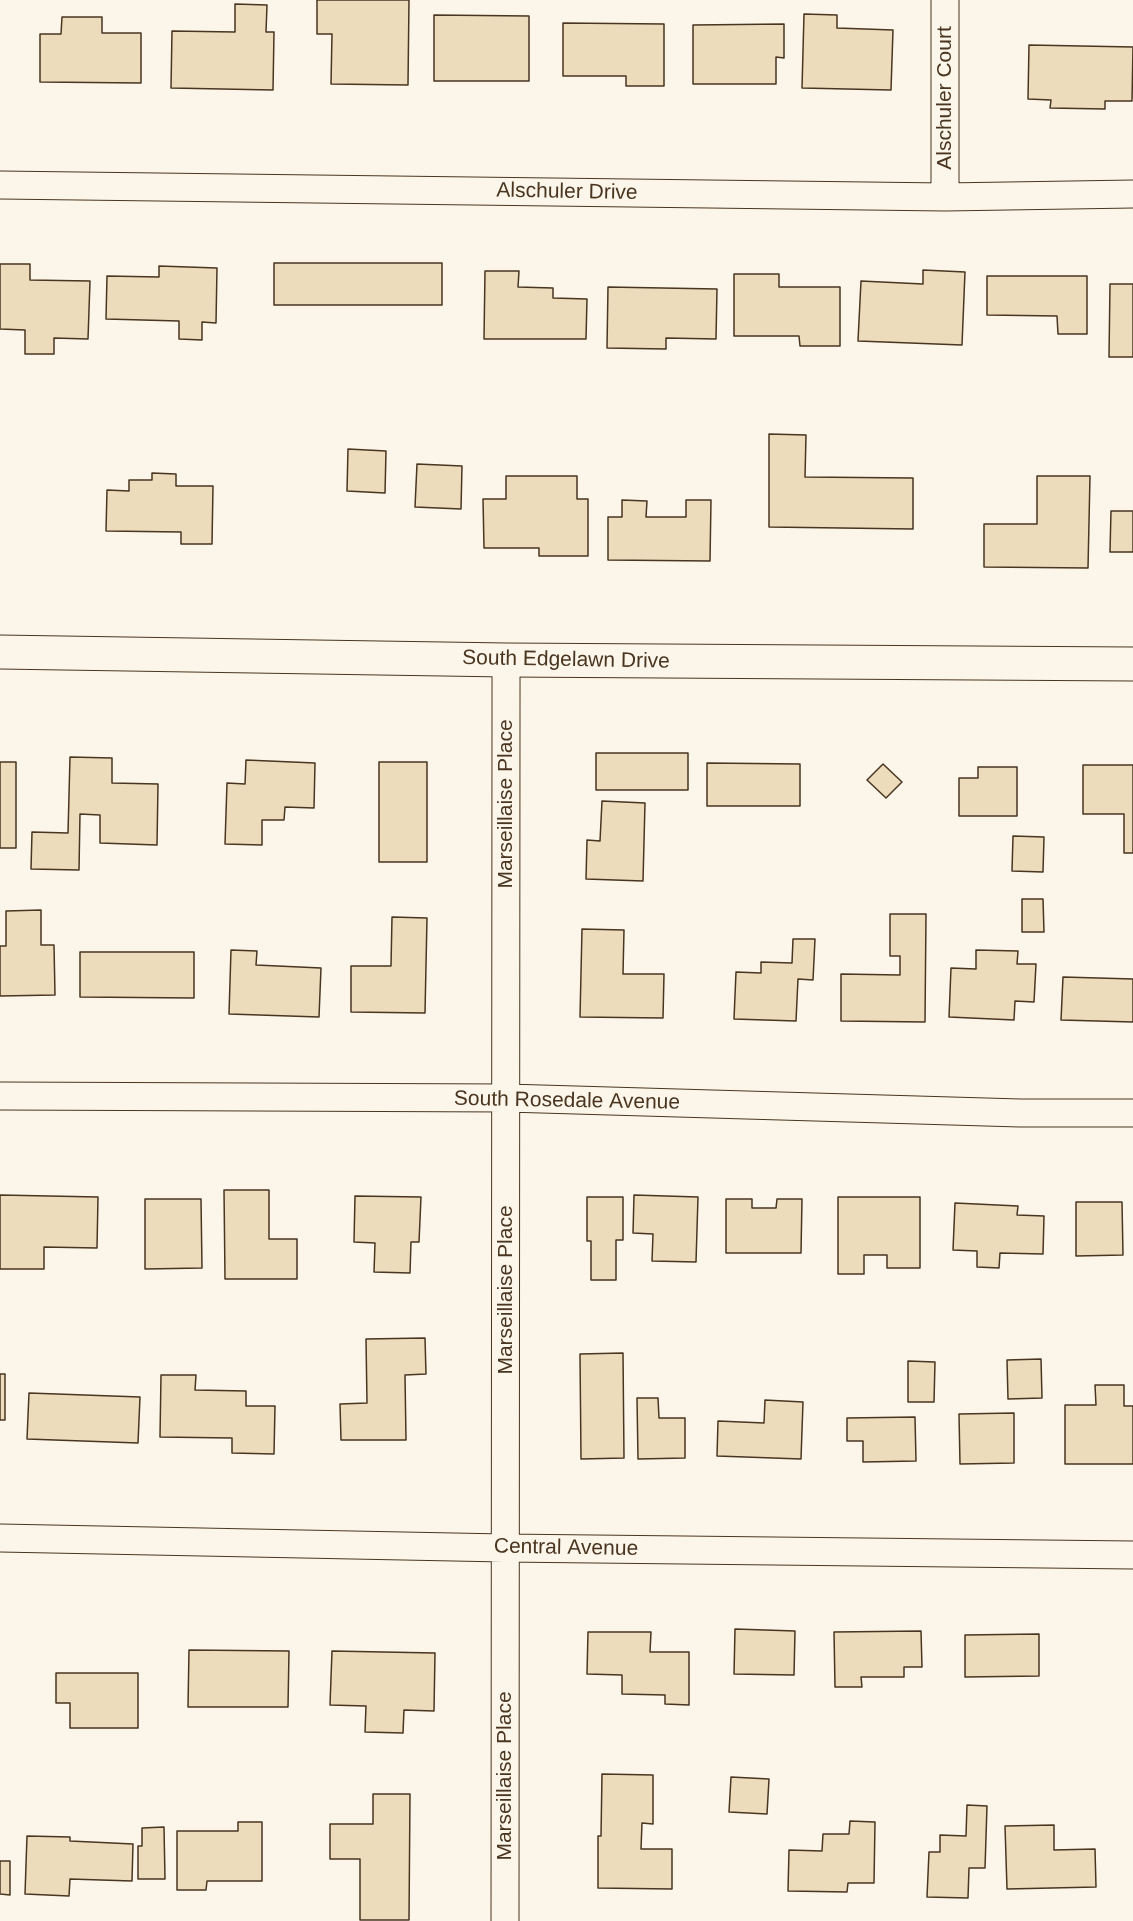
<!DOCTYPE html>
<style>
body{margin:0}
canvas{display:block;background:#fbf6e9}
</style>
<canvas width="1133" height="1921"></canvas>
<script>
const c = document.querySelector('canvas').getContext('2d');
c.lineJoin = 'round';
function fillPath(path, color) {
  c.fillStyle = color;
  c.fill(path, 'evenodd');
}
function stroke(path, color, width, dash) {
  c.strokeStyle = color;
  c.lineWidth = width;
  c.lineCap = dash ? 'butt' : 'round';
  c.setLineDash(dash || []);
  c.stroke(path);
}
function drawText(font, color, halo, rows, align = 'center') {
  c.font = font + ' Helvetica,sans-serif';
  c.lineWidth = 4.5;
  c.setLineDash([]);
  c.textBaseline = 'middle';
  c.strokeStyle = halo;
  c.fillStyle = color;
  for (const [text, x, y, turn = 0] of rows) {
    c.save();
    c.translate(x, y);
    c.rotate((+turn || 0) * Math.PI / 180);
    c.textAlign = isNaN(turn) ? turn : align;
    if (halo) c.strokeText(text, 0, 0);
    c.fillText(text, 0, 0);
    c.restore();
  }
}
const building = new Path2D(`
 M317,0H409L408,85L331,84L332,34H317Z
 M235,4L267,5L266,32H274L273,90L171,88L172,31L235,32Z
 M804,14L837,15V28L893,30L891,90L802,88Z
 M434,15L529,16V81H434Z
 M62,17H102V33H141V83L40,82V34H61Z
 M563,23L664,24V86H626V76H563Z
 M784,24V58L776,57V84H693V25Z
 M1029,45L1133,47L1132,101H1105V109L1050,108L1051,100L1028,99Z
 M274,263H442V305H274Z
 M0,264H30V280L90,281L88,339L54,338V354H25V330L0,329Z
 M159,266L217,268L216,323L202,322V340L179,339V321L106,319L107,276L159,277Z
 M923,270L965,272L962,345L858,341L861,281L923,284Z
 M485,271H519L518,287L553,288V298L587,299L586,339H484Z
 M734,274H779V287H840V346H800L799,336H734Z
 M987,276H1087V334H1058L1057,316L987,315Z
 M1110,284H1133V357H1109Z
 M608,287L717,289L716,339L666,338V349L607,348Z
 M769,434L806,435L805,477L913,478V529L769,527Z
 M348,449L386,451L385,493L347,491Z
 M417,464L462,466L461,509L415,507Z
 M152,473L176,474V486H213L212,544H181V532L106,531L107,490L129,491V480H152Z
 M506,476H577V499H588V556H539V548H484L483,499H506Z
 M1037,476H1090L1088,568L984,567V524H1037Z
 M622,500L647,501L646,517H686V500H711L710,561L608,560V517H622Z
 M1111,511H1133V552H1110Z
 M596,753H688V790H596Z
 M70,757L112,758V783L158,784L157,845L100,843V815L80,814L79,870L31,869L32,832L68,833Z
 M246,760L315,763L314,808L285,807L284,820H262V845L225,844L227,783L245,784Z
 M0,762H16V848H0Z
 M379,762H427V862H379Z
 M707,763L800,764V806H707Z
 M883,764L902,782L886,798L867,780Z
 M1083,765H1133V853H1124V814H1083Z
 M978,767H1017V816H959V778H978Z
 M602,801L645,803L643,881L586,879L587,840L600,841Z
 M1013,836L1044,837L1043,872L1012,871Z
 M1022,899H1043L1044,932H1022Z
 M41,910V945H54L55,995L0,996V946H6V911Z
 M890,914H926L925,1022L841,1021V974L900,975V956H890Z
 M392,917L427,918L425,1013L351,1012V966H391Z
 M582,929L624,930L623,974H664L663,1018L580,1017Z
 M793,939H815L813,980L798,979L796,1021L734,1019L736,972L761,973V962L792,963Z
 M231,950L257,951L256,965L321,968L319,1017L229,1014Z
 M976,950L1018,951L1017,964H1036L1034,1002L1015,1001L1014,1020L949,1017L951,968L976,969Z
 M80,952H194V998L80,997Z
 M1063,977L1133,979V1022L1061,1020Z
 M224,1190H269V1239H297V1279H225Z
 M0,1195L98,1197L97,1248L44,1247V1269H0Z
 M634,1195L698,1197L696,1262L652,1261L653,1234L633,1233Z
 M355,1196L421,1197L419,1242H411L410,1273L374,1272L375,1243L354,1242Z
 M587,1197H623V1240H616V1280H591V1241H587Z
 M838,1197H920V1268H887V1255H864V1274H838Z
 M145,1199H201L202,1268L145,1269Z
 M726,1199H752V1208H776L777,1199H802L801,1253H726Z
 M1076,1202H1122L1123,1255L1076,1256Z
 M955,1203L1018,1206L1017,1215L1044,1216L1043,1254L1000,1253L999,1268L977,1267V1251L953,1250Z
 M425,1338L426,1374L405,1375L406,1440H341L340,1404L367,1403L366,1339Z
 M623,1353L624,1458L581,1459L580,1354Z
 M1041,1359L1042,1398L1008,1399L1007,1360Z
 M908,1361L935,1362L934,1402H908Z
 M0,1374H5V1420H0Z
 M161,1375H196L195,1390L246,1391V1406H275L274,1454L232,1453V1438L160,1437Z
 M1095,1385H1124V1406H1133V1464H1065V1405H1096Z
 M29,1393L140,1397L138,1443L27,1439Z
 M637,1398H658L659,1418H685V1458L638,1459Z
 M765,1400L803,1402L801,1459L717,1456L718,1421L764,1423Z
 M1014,1413V1463L960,1464L959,1414Z
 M915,1417L916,1461L863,1462V1441H847V1418Z
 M735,1629L795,1631L794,1675L734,1674Z
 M921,1631L922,1667H904V1677H861L862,1687H835L834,1632Z
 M588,1632H651L650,1652H689V1705L665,1704V1695L622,1694V1675L587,1674Z
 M1039,1634V1676L965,1677V1635Z
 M189,1650L289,1651L288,1707H188Z
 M332,1651L435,1653L434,1711L404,1710L403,1733L365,1732L366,1706L330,1705Z
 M56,1673H138V1728H70V1703H56Z
 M602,1774L653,1775V1824L642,1823L641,1849H672V1889L598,1888V1836H601Z
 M731,1777L769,1779L767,1814L729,1812Z
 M373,1794H410L409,1920H360V1859H330V1824H373Z
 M967,1805L987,1806L985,1868H969L968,1898L927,1897L929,1852H940V1835L966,1836Z
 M850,1821L875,1822L874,1883H848L847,1892L788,1891L789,1850L822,1851L823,1834H849Z
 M238,1822H262V1881H207L206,1890H177V1831H238Z
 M1054,1825V1850L1095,1849L1096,1887L1007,1889L1005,1826Z
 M164,1827L165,1879H138V1846H142V1828Z
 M27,1836L70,1837V1841L133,1844L132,1881L70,1879L69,1896L25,1894Z
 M0,1861H10V1895L0,1894Z`);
const minor = new Path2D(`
 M0,185L945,197L1133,194
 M945,197V0
 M0,1096L507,1098L1020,1113H1133
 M0,1538L504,1548L1133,1555
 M505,1921C503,1500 507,1080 506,660`);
const tertiary = new Path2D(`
 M0,652L506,660L1133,664`);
const streetNames = [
 ["Alschuler Court",945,98,-90],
 ["Alschuler Drive",567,192,1],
 ["South Edgelawn Drive",566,660,1],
 ["Marseillaise Place",506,804,-90],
 ["South Rosedale Avenue",567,1101,1],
 ["Marseillaise Place",506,1290,-90],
 ["Central Avenue",566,1548,1],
 ["Marseillaise Place",505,1776,-90]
];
fillPath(building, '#ecdcbc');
stroke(building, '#4a3520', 1.5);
stroke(minor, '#4a3520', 29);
stroke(tertiary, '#4a3520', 35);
stroke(minor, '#fbf6e9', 27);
stroke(tertiary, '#fbf6e9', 33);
drawText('21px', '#4a3520', '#fbf6e9', streetNames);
</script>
